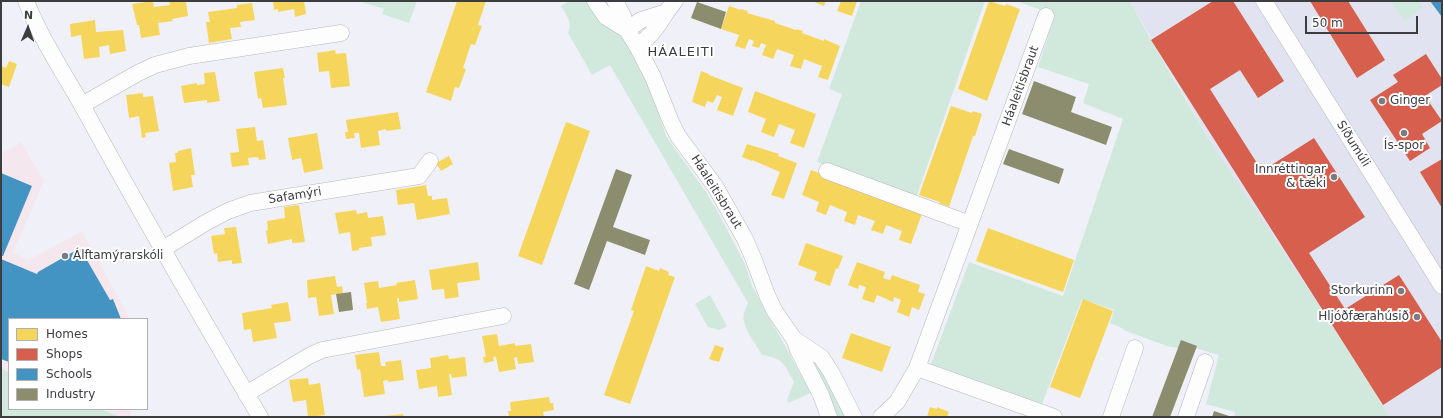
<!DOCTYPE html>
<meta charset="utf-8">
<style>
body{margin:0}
#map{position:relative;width:1443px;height:418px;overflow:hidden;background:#f0f1f8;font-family:"DejaVu Sans",sans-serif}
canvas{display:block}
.frame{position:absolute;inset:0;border:2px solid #3c3d41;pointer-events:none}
.legend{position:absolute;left:8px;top:318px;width:140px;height:92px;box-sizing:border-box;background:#fff;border:1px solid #b1b1b3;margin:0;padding:5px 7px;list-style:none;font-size:12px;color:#3c3d41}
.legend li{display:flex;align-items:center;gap:8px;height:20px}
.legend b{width:20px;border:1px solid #b1b1b3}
.north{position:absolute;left:8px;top:8px;width:40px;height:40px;-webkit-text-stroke:3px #fff;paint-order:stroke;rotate:2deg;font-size:11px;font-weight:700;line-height:16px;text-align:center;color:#3c3d41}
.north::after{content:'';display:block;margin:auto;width:14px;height:18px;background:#3c3d41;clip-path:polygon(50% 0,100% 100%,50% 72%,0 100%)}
.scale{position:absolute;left:1305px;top:16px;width:113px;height:18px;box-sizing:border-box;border:2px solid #3c3d41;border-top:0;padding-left:5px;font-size:12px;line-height:14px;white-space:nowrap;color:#3c3d41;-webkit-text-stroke:3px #fff;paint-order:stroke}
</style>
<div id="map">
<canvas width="1443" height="418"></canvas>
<div class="frame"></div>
<ul class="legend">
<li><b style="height:11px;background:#f6d55c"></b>Homes</li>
<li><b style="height:11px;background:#d6604d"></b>Shops</li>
<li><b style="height:11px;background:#4393c3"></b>Schools</li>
<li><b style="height:11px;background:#8c8c6e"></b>Industry</li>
</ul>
<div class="north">N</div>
<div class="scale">50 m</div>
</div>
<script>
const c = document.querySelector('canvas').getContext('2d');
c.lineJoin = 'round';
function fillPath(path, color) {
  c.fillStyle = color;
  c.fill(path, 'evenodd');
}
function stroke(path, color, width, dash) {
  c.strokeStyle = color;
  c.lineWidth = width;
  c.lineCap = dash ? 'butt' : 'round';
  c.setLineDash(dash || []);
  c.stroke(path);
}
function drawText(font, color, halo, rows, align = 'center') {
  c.font = font + ' "DejaVu Sans",sans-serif';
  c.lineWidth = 4;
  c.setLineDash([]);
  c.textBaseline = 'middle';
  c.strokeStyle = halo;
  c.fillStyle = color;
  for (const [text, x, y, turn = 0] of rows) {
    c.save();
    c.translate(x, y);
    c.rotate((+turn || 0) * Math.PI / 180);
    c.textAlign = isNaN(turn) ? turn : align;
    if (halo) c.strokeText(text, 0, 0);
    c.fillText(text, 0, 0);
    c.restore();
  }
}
const built = new Path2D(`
 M1130,1H1442V417H1367Z`);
const education = new Path2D(`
 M21,142L44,181L13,253L29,260L82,231L130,319H9V372L1,369V154Z
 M100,409H133L130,417H120Z`);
const green = new Path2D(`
 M362,1H417L409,23L382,14L384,9L362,2Z
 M570,1H589L628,43L653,96L666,136L706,192L719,214L745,264L752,286L811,393L788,403L787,400L794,382C783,363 784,359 762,355C756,344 746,333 744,321C742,315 746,308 748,303L610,65L592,75L568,33C573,22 566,15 561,6Z
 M861,1H985L916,198L817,162L842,94L829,89Z
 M1016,1H1130L1151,40L1209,140L1344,344L1389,417H1234L1235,412L1206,404L1219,355L1181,344L1178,348L1170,347L1123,330L1124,329L1110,323L1114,310L1082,299L1042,404L931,364L969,262L1063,296L1123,119L1083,103L1089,84L1038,67L1055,15Z
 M1390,1H1419L1423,7L1405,21Z
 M710,295L727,326L720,330L708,327L695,304Z
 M815,357L847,417H838L812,362Z
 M1,369L9,372V409H100L120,417H1Z`);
const homes = new Path2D(`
 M153,1L154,7L170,5L169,1H186L188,16L172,19L173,21L158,23L160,35L141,38L139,25H137L132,4Z
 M273,1H304L306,14L295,17L294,9L278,12V9L274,10Z
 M457,1H486L478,25L482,26L475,45L471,44L463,68L466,69L459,88L455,87L451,101L426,92Z
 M812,1H826L824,6Z
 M841,1H857L852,16L837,11Z
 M989,1L1005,6L1006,4L1020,9L987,101L958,89Z
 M252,3L255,20L240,22L241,27L230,28L232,39L209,43L206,22H210L208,12L237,8V5Z
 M729,6L741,10V9L748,11L747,13L775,21V23L796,30L797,29L803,31L802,33L824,41V39L840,46L828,80L818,77L822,66L804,59L801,69L790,66L794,55L777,49L773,59L762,55L766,45L761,43L759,48L752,46L754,41L749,39L745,49L735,46L739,35L721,29Z
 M95,20L96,32L123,30L126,51L110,54L109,45L99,47L100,57L84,59L81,35L71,37L70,24Z
 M335,50L336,54L346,53L350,86L331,88L329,71L319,72L317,53Z
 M9,61L17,64L9,87L1,84V66L6,68Z
 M283,68L285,78H283L287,105L263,108L261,98L258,99L254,72Z
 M701,71L709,74V75L743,88L733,116L717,110L722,97L717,95L713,103L707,101L705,107L692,102Z
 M215,72L220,101L207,103V100L184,103L181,86L197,83V85L205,84L204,73Z
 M755,91L816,114L804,148L790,143L795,130L779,124L774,137L761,132L766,119L748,112Z
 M143,93V97L153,96L159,131L145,133L146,137L142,138L139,116L129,118L126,95Z
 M951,106L972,113L973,111L982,114L975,136H973L949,207L939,203L940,202L919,195Z
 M398,112L401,129L386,131V129L378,131L380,145L361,148L359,133H354L355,138L346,139L345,132H348L346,120Z
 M566,122L590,131L542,265L518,256Z
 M255,127L257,141L263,140L266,159L259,160L258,157L248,158L249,165L232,167L230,153L239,152L236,129Z
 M317,133L323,169L304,173L301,158L292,160L288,138Z
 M747,144L779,154L778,156L797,163L784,199L771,195L780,172L752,160V161L742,157Z
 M191,148L195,175H191L193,187L173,191L169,163L176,162L175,153H178V151Z
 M449,156L453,164L441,171L436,163Z
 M811,170L923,211L911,244L899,240L902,231L886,225L883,234L871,230L875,221L858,215L855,225L844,221L847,212L830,205L826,215L816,211L819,202L802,195Z
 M426,185L428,196H432V200L447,198L450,214L417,220L414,203L398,205L396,190Z
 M299,205L305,242L292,243V239L268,244L266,231L268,230L267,221L285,218L284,207Z
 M356,210L357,214L367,212L368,218L383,216L386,235L371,237L372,246L359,248V250L352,251L350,232L339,234L335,213Z
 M236,227L242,263L232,264V260L218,262L217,253L214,254L211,236L225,234L224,228Z
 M988,228L1074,260L1063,292L976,261Z
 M806,243L843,256L838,269L836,268L830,286L814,280L817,272L798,265Z
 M478,262L480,280L457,283L459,297L445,299L444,289L432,290L429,270Z
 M857,262L885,272L883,278L890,280L892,275L920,285L918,292L925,294L919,310L912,307L909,317L897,312L901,300L894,297L893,302L877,295L874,303L862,299L866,287L859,285L858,289L848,285Z
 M646,266L659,271L660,268L669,272L668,275L675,277L630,404L604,395L634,311L631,310Z
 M335,276L337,287L342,286L343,293L331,295L334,314L319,316L316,297L308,298L307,280Z
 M415,280L418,299L399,302V298H397L400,319L381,322L378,307L367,309L366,303H367L364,283L378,281L379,288L397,285L396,283Z
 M1083,299L1113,311L1080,398L1050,387Z
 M288,302L291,321L274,323L277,338L253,342L251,329L244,330L242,313L272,308L271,305Z
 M851,333L891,347L882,372L842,358Z
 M497,334L499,346L515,343V346L531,344L534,362L518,364L517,357L514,358L516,369L499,372L496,357H493L494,361L484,363L483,357H486L482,336Z
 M715,345L724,348L719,362L709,359Z
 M379,352L381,366H386L385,362L401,360L404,380L388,382V380L383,381L385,394L364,397L360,369L357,370L355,355Z
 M448,355L449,359L465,357L467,376L452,378L451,374H449L452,395L438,397L437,386L419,389L416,370L431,368L430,358Z
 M308,378L309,385L320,383L325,415L308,417L306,400L293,402L289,380Z
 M549,397L550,403H553L554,410L543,412L544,417H509L508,411H511L510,402Z
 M930,407L937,409V407L949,412L947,417H927Z
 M403,414L404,417H385V416Z`);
const shops = new Path2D(`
 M1213,1H1233L1284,81L1258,98L1240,70L1210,89L1262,171L1314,138L1365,217L1309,253L1345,309L1399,275L1442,342V367L1383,405L1151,40Z
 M1310,1H1348L1385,60L1357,78Z
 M1426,54L1442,79V85L1425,96L1442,121L1422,134L1430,148L1410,161L1370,100L1398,82L1393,75Z
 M1442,159V208L1420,172Z`);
const schools = new Path2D(`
 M1430,1H1442V17Z
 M1,173L32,186L3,256H1Z
 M80,248L110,300L113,299L121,319H9V362L1,359V259L37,274L38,272Z`);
const industry = new Path2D(`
 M697,2L726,12L721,29L691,18Z
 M1034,81L1076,97L1071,112L1112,127L1106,145L1022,114Z
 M1009,149L1064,169L1059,184L1003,164Z
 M616,169L632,175L613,227L650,240L645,255L607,241L589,290L574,284Z
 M351,292L353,310L339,312L336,294Z
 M1181,340L1197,346L1170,417H1152Z
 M1214,411L1232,417H1212Z`);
const minor = new Path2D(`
 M26,1C42,42 68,79 89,118C144,219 202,318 260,417
 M595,1L606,17L627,30
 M615,1L623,16L627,30L637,46L653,77L671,122L678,136L715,186L745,239L754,260L767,295L774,310L794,339L798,350L821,395L829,417
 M1264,1L1442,286
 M627,30L641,20L666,12
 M637,46C642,42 648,38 652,33C661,23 666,11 675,1
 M82,105L138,73L155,65L189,56L341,33
 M827,171L970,224
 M163,249L205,223L228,211L250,203L419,176L430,161
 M794,339L821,357L831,372L854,417
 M917,368L1054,417
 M246,394L309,356L322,350L503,316
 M881,417L897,402L917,368L1046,16
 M1111,417L1135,348
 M1186,417L1205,362`);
const markers = [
 [1382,101,4,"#7b7c81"],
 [1404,133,4,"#7b7c81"],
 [1334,177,4,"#7b7c81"],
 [65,256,4,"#7b7c81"],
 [1401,291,4,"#7b7c81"],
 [1417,317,4,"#7b7c81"]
];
const streetNames = [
 ["Háaleitisbraut",1021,86,-70],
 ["Síðumúli",1353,144,58],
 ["Háaleitisbraut",716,192,58],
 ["Safamýri",295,196,-9]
];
const poiNames = [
 ["Ginger",1390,101,"left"],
 ["Ís-spor",1404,146,"center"],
 ["Innréttingar",1326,170],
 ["& tæki",1326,184],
 ["Álftamýrarskóli",73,256,"left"],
 ["Storkurinn",1393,291],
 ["Hljóðfærahúsið",1409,317]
];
const neighbourhoodNames = [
 ["HÁALEITI",681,53]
];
fillPath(built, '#e1e3f0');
fillPath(education, '#f4e7ee');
fillPath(green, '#d0e9dc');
fillPath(homes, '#f6d55c');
fillPath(shops, '#d6604d');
fillPath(schools, '#4393c3');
fillPath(industry, '#8c8c6e');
stroke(minor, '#b6b7bc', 17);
stroke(minor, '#fdfdfe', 16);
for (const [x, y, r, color] of markers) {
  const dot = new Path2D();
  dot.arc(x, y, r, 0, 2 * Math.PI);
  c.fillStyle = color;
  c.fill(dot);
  stroke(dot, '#fff', 1.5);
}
drawText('12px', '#3c3d41', '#fff', streetNames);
drawText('12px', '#3c3d41', '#fff', poiNames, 'right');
c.letterSpacing = '1px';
drawText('13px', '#3c3d41', '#fff', neighbourhoodNames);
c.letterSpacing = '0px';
</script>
